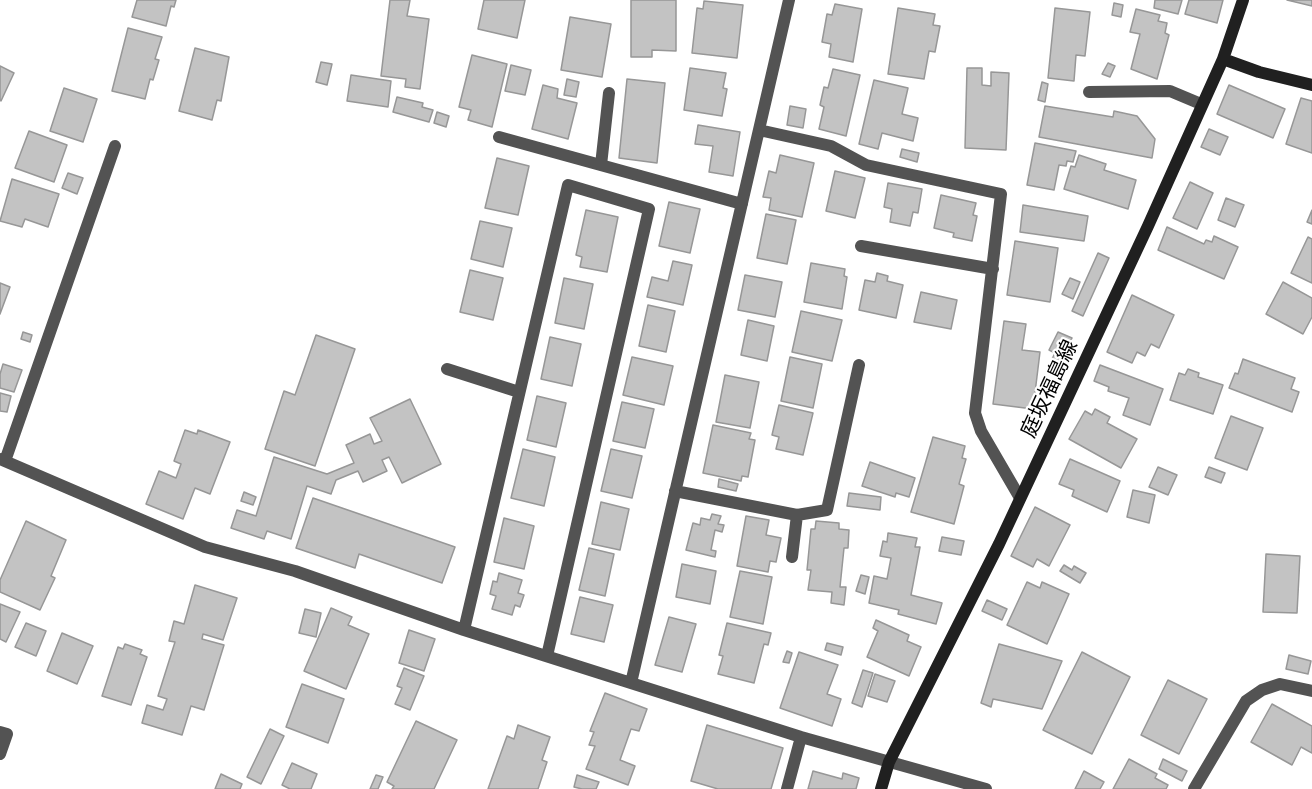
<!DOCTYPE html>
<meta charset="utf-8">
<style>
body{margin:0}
canvas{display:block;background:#fff}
</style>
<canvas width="1312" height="789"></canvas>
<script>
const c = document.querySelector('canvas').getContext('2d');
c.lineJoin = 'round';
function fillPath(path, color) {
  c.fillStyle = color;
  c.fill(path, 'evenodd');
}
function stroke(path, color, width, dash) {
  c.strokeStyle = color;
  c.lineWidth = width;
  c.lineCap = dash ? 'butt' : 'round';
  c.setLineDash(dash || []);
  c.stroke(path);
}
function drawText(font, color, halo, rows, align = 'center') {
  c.font = font + ' Manrope,"Noto Sans JP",sans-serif';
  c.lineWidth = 4.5;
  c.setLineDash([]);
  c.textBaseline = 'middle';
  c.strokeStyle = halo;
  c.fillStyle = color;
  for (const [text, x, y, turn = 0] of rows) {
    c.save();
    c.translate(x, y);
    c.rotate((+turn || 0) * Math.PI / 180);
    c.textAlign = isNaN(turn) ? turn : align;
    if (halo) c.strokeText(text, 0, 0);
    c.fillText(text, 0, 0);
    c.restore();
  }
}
const building = new Path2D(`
 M137,0H176L174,7L171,6L166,26L132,17Z
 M390,0H410L407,16L429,19L420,89L405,87L406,79L381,76Z
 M484,0H525L517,38L478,29Z
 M631,0H676V51L652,50V57H631Z
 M1155,0H1182L1178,14L1154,8Z
 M1189,0H1223L1217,23L1185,14Z
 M1287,0H1312V6Z
 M704,1L743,5L737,58L692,53L697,8L703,9Z
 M1114,3L1123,5L1121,17L1112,15Z
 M835,4L862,9L853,62L829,57L831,44L822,42L827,14L832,15Z
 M898,8L935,14L933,25L940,26L935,52L929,51L924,79L888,74Z
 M1055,8L1090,12L1085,56L1076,55L1074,81L1048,78Z
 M1136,9L1160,15L1158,21L1167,23L1165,33L1169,35L1157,79L1131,69L1140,34L1130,32Z
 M570,17L611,24L602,77L561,70Z
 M128,28L162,37L155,59L159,60L153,80L150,79L145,99L112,91Z
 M195,48L229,57L221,101L217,100L212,120L179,111Z
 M472,55L507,64L492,127L468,120L471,110L459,107Z
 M321,62L332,64L327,85L316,82Z
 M1108,63L1115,66L1110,77L1102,74Z
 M511,65L531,70L525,95L505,91Z
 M0,66L14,73L1,101L0,100Z
 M690,68L726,73L723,88L727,89L722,116L684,110Z
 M967,68H982V85L991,86V72L1009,73L1006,150L965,148Z
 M833,69L860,75L846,136L819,129L824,107L820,105L824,87L828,88Z
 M351,75L391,81L388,107L347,101Z
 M567,79L579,82L576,97L564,95Z
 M627,79L665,83L657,163L619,158Z
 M874,80L908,88L902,114L918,118L913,141L882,133L878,149L859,144Z
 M1042,82L1048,84L1045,102L1038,100Z
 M543,85L558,89L557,98L577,103L568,139L532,129Z
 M1229,85L1285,109L1273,138L1217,114Z
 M64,88L97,99L83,142L50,131Z
 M397,97L423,103L422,107L433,110L429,122L393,112Z
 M1301,98L1312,101V153L1286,144Z
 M790,106L806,109L803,128L787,125Z
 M1045,106L1113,117L1114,111L1137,116L1155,139L1152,158L1039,137Z
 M437,112L449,116L446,127L434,123Z
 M698,125L740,132L733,176L709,172L713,146L695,144Z
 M1209,129L1228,137L1220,155L1201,147Z
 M29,131L67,145L54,182L15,168Z
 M1035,143L1076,151L1073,162L1067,161L1066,166L1059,165L1054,190L1027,185Z
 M902,149L919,153L917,162L900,157Z
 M780,155L814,163L802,217L769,210L771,198L763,197L769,171L776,173Z
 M1079,155L1106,164L1104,170L1136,180L1128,209L1064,189L1071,166L1075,167Z
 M497,158L529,166L518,215L485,208Z
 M835,171L865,178L855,218L826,211Z
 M68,173L83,178L77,194L62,188Z
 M12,179L59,194L48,227L25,219L22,227L0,221Z
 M1190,182L1213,193L1197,229L1173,218Z
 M888,183L922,189L918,213L913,212L910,226L890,222L892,209L884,207Z
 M941,195L976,203L973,215L977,216L972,241L953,237L954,233L934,228Z
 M1226,198L1244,205L1235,227L1218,220Z
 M669,202L700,209L690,253L659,246Z
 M1023,205L1088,216L1084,241L1020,232Z
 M586,210L618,217L607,272L580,267L582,257L576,255Z
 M1312,210V224L1307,222Z
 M766,214L796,220L787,264L757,258Z
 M480,221L512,228L503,267L471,259Z
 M1167,227L1204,244L1206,240L1212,242L1214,236L1238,247L1224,279L1158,250Z
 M1308,237L1312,239V283L1291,273Z
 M1015,241L1058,248L1050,302L1007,295Z
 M1098,253L1109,258L1083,316L1072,311Z
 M673,261L692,265L683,305L647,297L652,277L668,281Z
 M811,263L845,269L844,276L847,277L842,309L804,302Z
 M470,270L503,278L493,320L460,312Z
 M877,273L888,276L887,281L903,285L896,318L859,310L865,280L875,282Z
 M745,275L782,282L775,317L738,310Z
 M564,278L593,284L584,329L555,323Z
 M1070,278L1080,282L1073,299L1062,294Z
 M1283,282L1312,298V317L1303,334L1266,314Z
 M0,283L10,287L0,314Z
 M921,292L957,300L951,329L914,322Z
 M1132,295L1174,315L1159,348L1151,344L1145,356L1137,352L1132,363L1107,352Z
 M648,305L675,311L666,352L639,346Z
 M801,311L842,320L832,361L792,352Z
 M748,320L774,326L767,361L741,355Z
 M1004,321L1026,324L1022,350L1040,352L1033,409L993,404Z
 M23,332L32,335L30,342L21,339Z
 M1058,332L1072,338L1060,364L1051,361L1055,353L1049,350Z
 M316,335L355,349L315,466L265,449L284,391L295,395Z
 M550,337L581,344L572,386L541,379Z
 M632,357L673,366L664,405L623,395Z
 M790,357L822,364L813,408L781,401Z
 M1243,359L1295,378L1291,389L1299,392L1292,412L1229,388L1235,373L1238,374Z
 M3,364L22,370L14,392L0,388V374Z
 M1100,365L1163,389L1150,425L1123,415L1129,398L1108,391L1109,387L1094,381Z
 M1188,369L1199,373L1198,377L1223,385L1213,414L1170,400L1179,373L1185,375Z
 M725,375L759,382L750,428L716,422Z
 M0,393L11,396L7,412L0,411Z
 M537,396L566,403L556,447L527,440Z
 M410,399L441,464L402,483L389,457L382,460L387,471L363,482L358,471L336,480L331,494L307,486L291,539L267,531L264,539L231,528L237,510L256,516L274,457L327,474L354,463L346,445L370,434L374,444L382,441L370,418Z
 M622,402L654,409L645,448L613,441Z
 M779,405L813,413L803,455L776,449L779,437L772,435Z
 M1095,409L1110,417L1107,423L1137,439L1121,468L1069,439L1085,411L1092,415Z
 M1231,416L1263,428L1247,470L1215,458Z
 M713,425L751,433L749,439L755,440L748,477L742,476L741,481L703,473Z
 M185,430L197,434L198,430L230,442L210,494L195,488L183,519L146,504L159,471L176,478L181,464L174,461Z
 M933,437L965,446L962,458L966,459L959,484L964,486L954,524L911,512Z
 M523,449L555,457L544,506L511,498Z
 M611,449L642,456L632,498L601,491Z
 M1070,459L1120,481L1107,512L1072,496L1074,490L1059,484Z
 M870,462L915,478L909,497L896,493L895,497L862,486Z
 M1158,467L1177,475L1168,495L1149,487Z
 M1209,467L1225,473L1221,483L1205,477Z
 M719,479L738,484L736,491L718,487Z
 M1133,490L1155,495L1149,523L1127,517Z
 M244,492L256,497L253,505L241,501Z
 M849,493L881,497L880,510L847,506Z
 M313,498L455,547L442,583L359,554L355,568L296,548Z
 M601,502L629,509L620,550L592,544Z
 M1035,507L1070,525L1049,566L1037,559L1033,567L1011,556Z
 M712,514L721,516L718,524L724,525L722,532L715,530L711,550L716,551L715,557L686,550L693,523L700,525L701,518L710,520Z
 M746,516L769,520L766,535L781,538L776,562L770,561L768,572L737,566Z
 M504,518L534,526L524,569L494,562Z
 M26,521L66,540L51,576L55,578L40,610L0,592V580Z
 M816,521L839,523V529L849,530L848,548H844L840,587H846L844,605L831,603L832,592L808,590L811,570H807L811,529H815Z
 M888,533L917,538L915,547H920L911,595L942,603L936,624L898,614L899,610L869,603L874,576L887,579L891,558L880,556L883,541L887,542Z
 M942,537L964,541L961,555L939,551Z
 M589,548L614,554L605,596L579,590Z
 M1266,554L1300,556L1297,613L1263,612Z
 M682,564L716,571L710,604L676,597Z
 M1064,565L1072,570L1074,566L1086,573L1080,583L1060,571Z
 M740,571L772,577L763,624L730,617Z
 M499,573L522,580L518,593L524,595L520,607L515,605L512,615L492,609L496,596L490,594L493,581L497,582Z
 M861,575L869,577L865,594L856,591Z
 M1027,582L1040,588L1042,582L1069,594L1047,644L1007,625Z
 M195,585L237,598L223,640L203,634L202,639L224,645L204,710L191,706L182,735L142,723L147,705L163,710L167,699L158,696L175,642L169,641L174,621L184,624Z
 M580,597L613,605L604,642L571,634Z
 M987,600L1007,609L1002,620L982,611Z
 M0,604L20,612L6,642L0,639Z
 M331,608L352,617L348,625L369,634L346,689L304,671Z
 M305,609L321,613L316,637L299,633Z
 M669,617L696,624L682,672L655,665Z
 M876,620L909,635L907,641L921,647L909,676L867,657L878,631L873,628Z
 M26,623L46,631L36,656L15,647Z
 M727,623L771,633L768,645L764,644L754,683L718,674L723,656L719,655Z
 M409,630L435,639L424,671L399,663Z
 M62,633L93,646L77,684L47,671Z
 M827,643L843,647L841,655L825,650Z
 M125,644L142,650L140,654L147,657L131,705L102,696L118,647L123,649Z
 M999,644L1062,661L1042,709L993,699L991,707L981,703Z
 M787,651L792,653L789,663L783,662Z
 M799,652L838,665L827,694L841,699L832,726L780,708Z
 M1082,652L1130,677L1092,754L1043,730Z
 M1289,655L1311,661L1308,674L1286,669Z
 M404,668L424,676L410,710L395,704L402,688L397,686Z
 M863,670L873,673L862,707L852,703Z
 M875,674L895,681L887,702L868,696Z
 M1168,680L1207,699L1179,754L1141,735Z
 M302,684L344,699L328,743L286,727Z
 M605,693L647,709L639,731L631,729L620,760L635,766L628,785L586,769L595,746L589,745L594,732L590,731Z
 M1272,704L1312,726V753L1301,747L1292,765L1251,742Z
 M416,721L457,740L434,789H392L394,786L387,782Z
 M518,725L550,737L542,760L547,762L538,789H488L507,736L514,739Z
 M707,725L783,748L771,789H718L691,781Z
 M270,729L284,736L261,784L247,777Z
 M1129,759L1157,774L1155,778L1168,785L1166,789H1113Z
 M1163,759L1187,771L1182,781L1159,769Z
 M292,763L317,774L311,789H290L282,785Z
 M813,771L842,779L843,773L859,778L856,789H808Z
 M1084,771L1104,782L1100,789H1075Z
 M221,774L242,784L240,789H215Z
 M376,775L383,777L378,789H370Z
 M577,775L599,782L596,789H582L574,787Z`);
const minor = new Path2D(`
 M1089,92L1170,91L1201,104
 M759,130L831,146L866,165L1001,194L975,413L981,431L1020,498
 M499,137L742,204
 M601,165L609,93
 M861,246L993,269
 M447,369L519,392
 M0,459L205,547L295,571L464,630L801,737L986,789
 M5,461L115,146
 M675,491L797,515L827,510L859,365
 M792,557L797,515
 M464,630L568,185L649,209L547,656
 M631,683L789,0
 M0,732L7,734L0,754
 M787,789L801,737
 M1194,789L1246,701L1262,690L1280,684L1312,691`);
const secondary = new Path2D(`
 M1223,59L1259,72L1312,85
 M881,789L889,762L999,544L1148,226L1223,59L1243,0`);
const streetNames = [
 ["庭坂福島線",1050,389,-65]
];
fillPath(building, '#c3c3c3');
stroke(building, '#979797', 1.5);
stroke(minor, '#535353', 12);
stroke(secondary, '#202020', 12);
drawText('21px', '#000', '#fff', streetNames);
</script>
